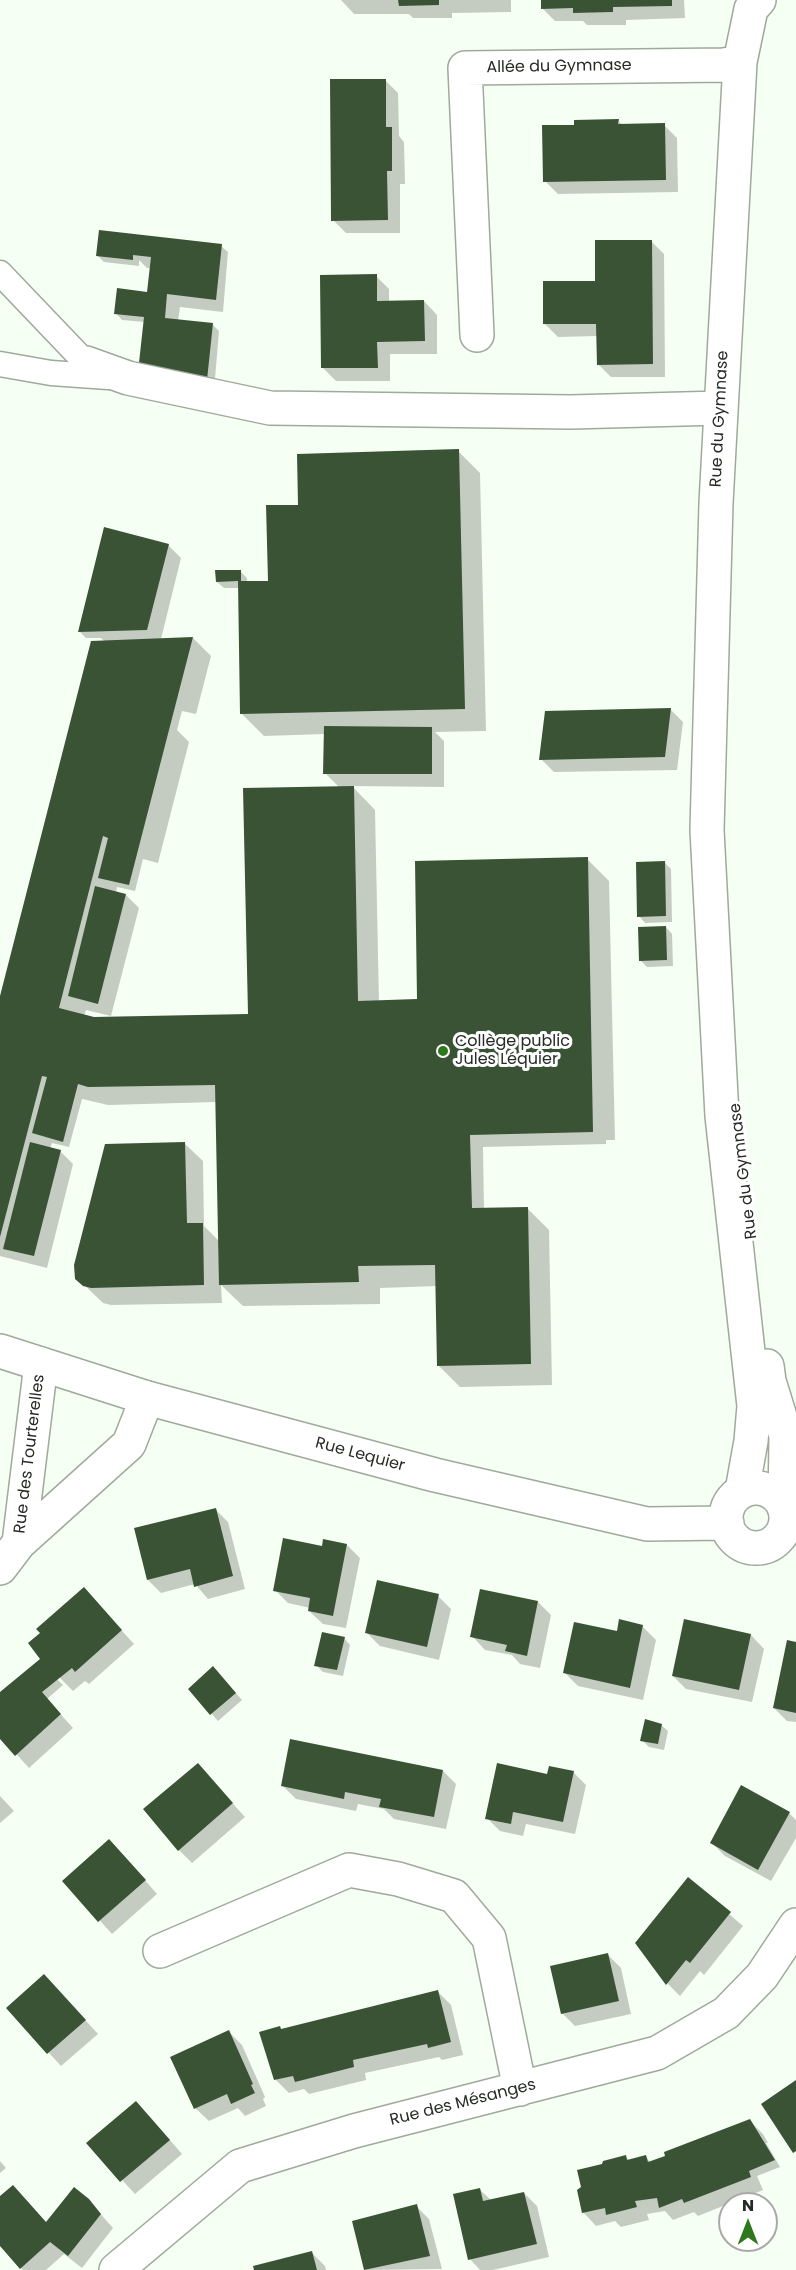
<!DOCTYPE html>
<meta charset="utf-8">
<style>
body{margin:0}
#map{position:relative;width:796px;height:2270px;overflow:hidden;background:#f5fff3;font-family:Poppins,sans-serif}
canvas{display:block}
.north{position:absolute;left:718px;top:2192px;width:60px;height:60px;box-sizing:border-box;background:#fff;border:2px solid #a9aaa8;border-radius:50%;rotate:0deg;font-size:16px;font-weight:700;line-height:24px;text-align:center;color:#272b26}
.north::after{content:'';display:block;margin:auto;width:21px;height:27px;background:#2d781d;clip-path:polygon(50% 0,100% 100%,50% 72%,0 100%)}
</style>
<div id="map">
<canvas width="796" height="2270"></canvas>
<div class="north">N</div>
</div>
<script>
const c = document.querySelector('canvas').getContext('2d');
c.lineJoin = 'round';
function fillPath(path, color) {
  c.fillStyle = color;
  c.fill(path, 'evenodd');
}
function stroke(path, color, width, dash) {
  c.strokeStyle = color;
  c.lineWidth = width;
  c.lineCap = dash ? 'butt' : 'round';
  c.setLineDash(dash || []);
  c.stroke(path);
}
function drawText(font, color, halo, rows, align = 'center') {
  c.font = font + ' Poppins,sans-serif';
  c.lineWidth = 6;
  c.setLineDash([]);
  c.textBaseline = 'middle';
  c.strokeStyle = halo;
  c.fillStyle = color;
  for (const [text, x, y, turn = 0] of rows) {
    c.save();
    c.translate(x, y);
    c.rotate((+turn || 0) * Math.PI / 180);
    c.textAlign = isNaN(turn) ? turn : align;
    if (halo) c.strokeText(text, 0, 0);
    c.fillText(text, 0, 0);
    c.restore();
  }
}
const shadow = new Path2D(`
 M341,0H511V12L452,13V18H413L409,14H354Z
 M542,0H684L685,18L626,20V25H587L583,21H555L542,8Z
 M385,80L398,93L399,136L404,142L405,184H400V233H346L333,220Z
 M618,121L623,125H664L677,138L678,192L558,194L545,181L575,126Z
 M651,241L664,254L665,377H611L598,364V336L558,337L545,324Z
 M221,246L228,252L223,312L180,307L178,321L212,324L219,331L214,391L145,322L122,320L116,313L148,294L151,268H147L139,260V266L104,262L97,255Z
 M376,276L389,289V302L424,301L437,315V354H390V381H336L323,368Z
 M458,451L480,473L486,731L435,732L444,741V787L352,786L375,810L379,1002L418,1001L587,859L609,881L615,1140H606V1144L483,1147L484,1209L527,1208L549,1230L552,1385L460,1387L438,1365L437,1286L380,1288V1304L243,1306L221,1285L222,1303L111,1305L103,1303L77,1278L184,1143L203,1161L204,1226L220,1242L217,1102L108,1105L82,1099L69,1147L52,1143L50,1149L60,1151L73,1164L47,1268L0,1256V1002L105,642L101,638H86L79,631L168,545L181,558L161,639L193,638L211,656L196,714L182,711L177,730L189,742L158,863L143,859L135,891L117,887L116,893L126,895L139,908L111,1016L86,1010L84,1016L94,1018H249L340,788L325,773V734L264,736L242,714L239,588H224L217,582L240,571L247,578V583L269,582L299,506Z
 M670,709L683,722L677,770L554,772L541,759Z
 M664,862L671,869L672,922L645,923L639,916Z
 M666,927L672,934L673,966L647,967L640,960Z
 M215,1509L228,1522L245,1589L208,1599L195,1584L161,1593L148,1580Z
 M347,1545L360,1558L346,1628L323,1624L309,1611L310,1608L288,1603L275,1590L323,1548Z
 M84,1589L134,1644L89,1684L85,1681L73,1691L57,1675L55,1677L63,1685L47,1699L73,1728L29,1768L0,1736V1694L40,1661Z
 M438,1596L451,1609L439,1660L380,1646L367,1633Z
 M538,1602L551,1615L540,1668L520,1664L512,1655L485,1650L472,1636Z
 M642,1626L656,1640L643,1700L578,1686L565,1673Z
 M751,1635L764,1649L752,1702L686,1689L673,1676Z
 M344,1638L350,1645L343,1676L323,1672L316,1665Z
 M796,1644V1722L787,1721L774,1708Z
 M220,1675L242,1700L218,1721L190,1689Z
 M661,1725L668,1731L664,1750L649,1747L642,1740Z
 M198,1765L245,1817L192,1863L179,1850Z
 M443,1771L456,1784L446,1829L394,1819L384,1809L358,1804L356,1811L296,1799L283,1786Z
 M573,1772L586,1785L575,1834L526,1824L523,1836L500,1831L487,1818L548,1776Z
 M742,1787L789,1813L796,1820V1838L771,1881L725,1856L712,1843Z
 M0,1796L14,1811L0,1823Z
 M122,1854L157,1894L112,1934L64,1881Z
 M688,1879L743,1926L704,1975L700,1971L680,1996L668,1984L637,1943Z
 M608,1955L621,1968L631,2014L575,2026L562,2013Z
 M57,1989L98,2034L61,2066L8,2008Z
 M438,1992L451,2005L463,2055L442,2060L439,2057L365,2073L366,2080L309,2094L304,2089L289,2093L276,2080L261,2033L282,2030Z
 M229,2032L242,2045L265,2097L263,2099L266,2106L245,2116L238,2108L209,2121L195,2108Z
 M149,2116L182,2154L135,2194L88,2143Z
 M750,2121L763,2134L768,2143H766L780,2167L757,2176L763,2190L698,2216L694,2212L673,2220L665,2211L647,2214L649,2220L621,2227L615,2221L596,2226L583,2212L626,2157L630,2161L646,2157L651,2163Z
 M0,2161L6,2168L0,2173Z
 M480,2190L491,2200L524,2193L537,2206L549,2257L493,2270H480L470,2259Z
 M0,2198L47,2223L88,2200L113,2228L82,2268L64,2254L46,2270H23L1,2246L0,2247Z
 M416,2206L429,2219L442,2269L366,2270L354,2222Z
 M312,2253L325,2266L326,2270H255Z`);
const building = new Path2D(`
 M398,0H439V5L399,6Z
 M541,0H672V6L613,7V12L573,13V8L541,9Z
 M330,79H386V127H392V171H387L388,220L331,221Z
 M619,119L618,124L665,123L666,180L543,182L542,125H574V120Z
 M99,230L222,244L216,300L167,294L165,318L213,323L207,380L138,372L144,317L114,314L117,288L147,292L151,257L133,255V260L96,256Z
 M595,240H652L653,364L597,365L596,324H543V281H595Z
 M377,274V301L424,300L425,341L377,342L378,368H321L320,275Z
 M459,449L465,709L240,714L238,581L216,582L215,570H241V581H268L266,505H298L297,454Z
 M104,527L169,544L147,630L78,632Z
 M193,637L129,885L98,878L108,838L103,836L59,1008L94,1017L248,1014L243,788L354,786L358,1001L417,999L415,861L588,857L593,1132L470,1135L472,1208L528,1207L531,1364L437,1366L435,1265L358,1266L359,1282L219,1285L215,1085L88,1087L78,1084L63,1142L32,1133L47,1077L42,1076L0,1237V996L91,641Z
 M671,708L665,757L539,760L545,711Z
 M324,726L432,727V774H323Z
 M665,861L666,916L637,917L636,862Z
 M95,886L126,894L98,1004L68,996Z
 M666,926L667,960L639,961L638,927Z
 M30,1142L61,1150L34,1256L3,1249Z
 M185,1142L187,1223H203L204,1285L91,1288L83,1286L75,1279L74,1265L105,1144Z
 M216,1508L233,1576L194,1587L190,1569L147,1580L134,1528Z
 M283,1538L322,1546L323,1539L347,1544L333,1616L308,1611L310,1598L273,1591Z
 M377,1580L439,1594L427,1647L365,1633Z
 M84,1587L122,1630L75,1672L72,1668L42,1692L61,1714L15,1756L0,1739V1692L40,1659L28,1643L40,1633L36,1629Z
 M480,1589L538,1601L527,1656L505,1651L507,1645L470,1637Z
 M619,1619L643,1625L630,1688L563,1673L574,1622L617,1631Z
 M684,1619L751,1634L739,1690L672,1676Z
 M322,1632L345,1637L337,1670L314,1666Z
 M787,1640L796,1642V1713L773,1708Z
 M213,1666L236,1693L210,1715L188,1689Z
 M645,1719L662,1724L658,1744L640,1741Z
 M290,1739L443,1770L434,1817L379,1807L381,1799L345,1792L344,1799L281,1786Z
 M198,1763L233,1803L178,1851L143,1809Z
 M497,1763L547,1774L549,1766L574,1771L563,1822L513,1812L511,1824L485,1819Z
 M741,1785L790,1812L758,1870L710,1843Z
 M109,1839L146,1880L98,1922L62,1881Z
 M688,1877L731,1912L690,1963L686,1960L666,1985L635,1943Z
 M608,1953L619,2001L561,2014L550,1966Z
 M44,1974L86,2020L47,2054L6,2008Z
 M438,1990L451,2042L428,2048L427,2044L353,2060L354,2067L295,2082L293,2076L274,2080L259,2032L280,2026L281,2029Z
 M229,2030L253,2084L251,2085L255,2093L231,2104L227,2094L194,2109L170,2057Z
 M796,2080V2151L793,2153L761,2104Z
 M136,2101L170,2140L120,2182L86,2143Z
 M750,2119L775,2160L749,2171L751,2177L684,2203L682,2199L659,2208L657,2198L635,2201L637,2207L606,2215L605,2208L582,2213L577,2190L581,2187L577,2170L602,2164L603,2161L626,2155L627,2160L646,2155L648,2162L665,2156L664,2152Z
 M13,2185L46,2222L74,2187L89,2199L101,2214L68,2256L50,2242L20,2269L0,2246V2196Z
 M480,2188L483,2201L524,2192L537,2244L468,2260L453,2194Z
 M417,2204L430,2256L364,2270L352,2221Z
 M312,2251L317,2270H254L253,2266Z`);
const service = new Path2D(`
 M0,273L86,363
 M0,364L51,373L108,377`);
const minor = new Path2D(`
 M477,335L465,68L724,65L740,62
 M86,363L128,378L270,408L571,412L720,408
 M41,1364L19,1543L129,1444L147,1398
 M767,1366L769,1381L786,1436L785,1509
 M742,1491L751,1441L754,1406L722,1116L707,830L716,503L740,62L751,9L759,0
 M0,1568L19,1543
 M160,1951L349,1870L398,1879L454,1896L489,1938L520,2089
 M116,2270L240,2166L354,2131L657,2053L726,2013L762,1976L796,1925`);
const tertiary = new Path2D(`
 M0,1351L147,1398L435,1475L647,1524L727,1523
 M726 1518a30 30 0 1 1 60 0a30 30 0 1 1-60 0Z`);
const markers = [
 [443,1051,6,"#2d781d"]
];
const streetNames = [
 ["Allée du Gymnase",559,67,-1],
 ["Rue du Gymnase",720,419,-87],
 ["Rue du Gymnase",744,1171,-97],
 ["Rue des Tourterelles",30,1454,-83],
 ["Rue Lequier",360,1455,15],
 ["Rue des Mésanges",463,2103,-14]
];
const poiNames = [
 ["Collège public",455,1042],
 ["Jules Léquier",455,1060]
];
fillPath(shadow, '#0003');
fillPath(building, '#3a5335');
stroke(service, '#9faa9c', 27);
stroke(minor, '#9faa9c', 36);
stroke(tertiary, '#9faa9c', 36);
stroke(service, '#fff', 24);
stroke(minor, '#fff', 33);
stroke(tertiary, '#fff', 33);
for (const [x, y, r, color] of markers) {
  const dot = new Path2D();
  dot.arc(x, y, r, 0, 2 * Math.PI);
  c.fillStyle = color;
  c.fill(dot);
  stroke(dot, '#fff', 2);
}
drawText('16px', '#272b26', '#fff', streetNames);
drawText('16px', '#272b26', '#fff', poiNames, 'left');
</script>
